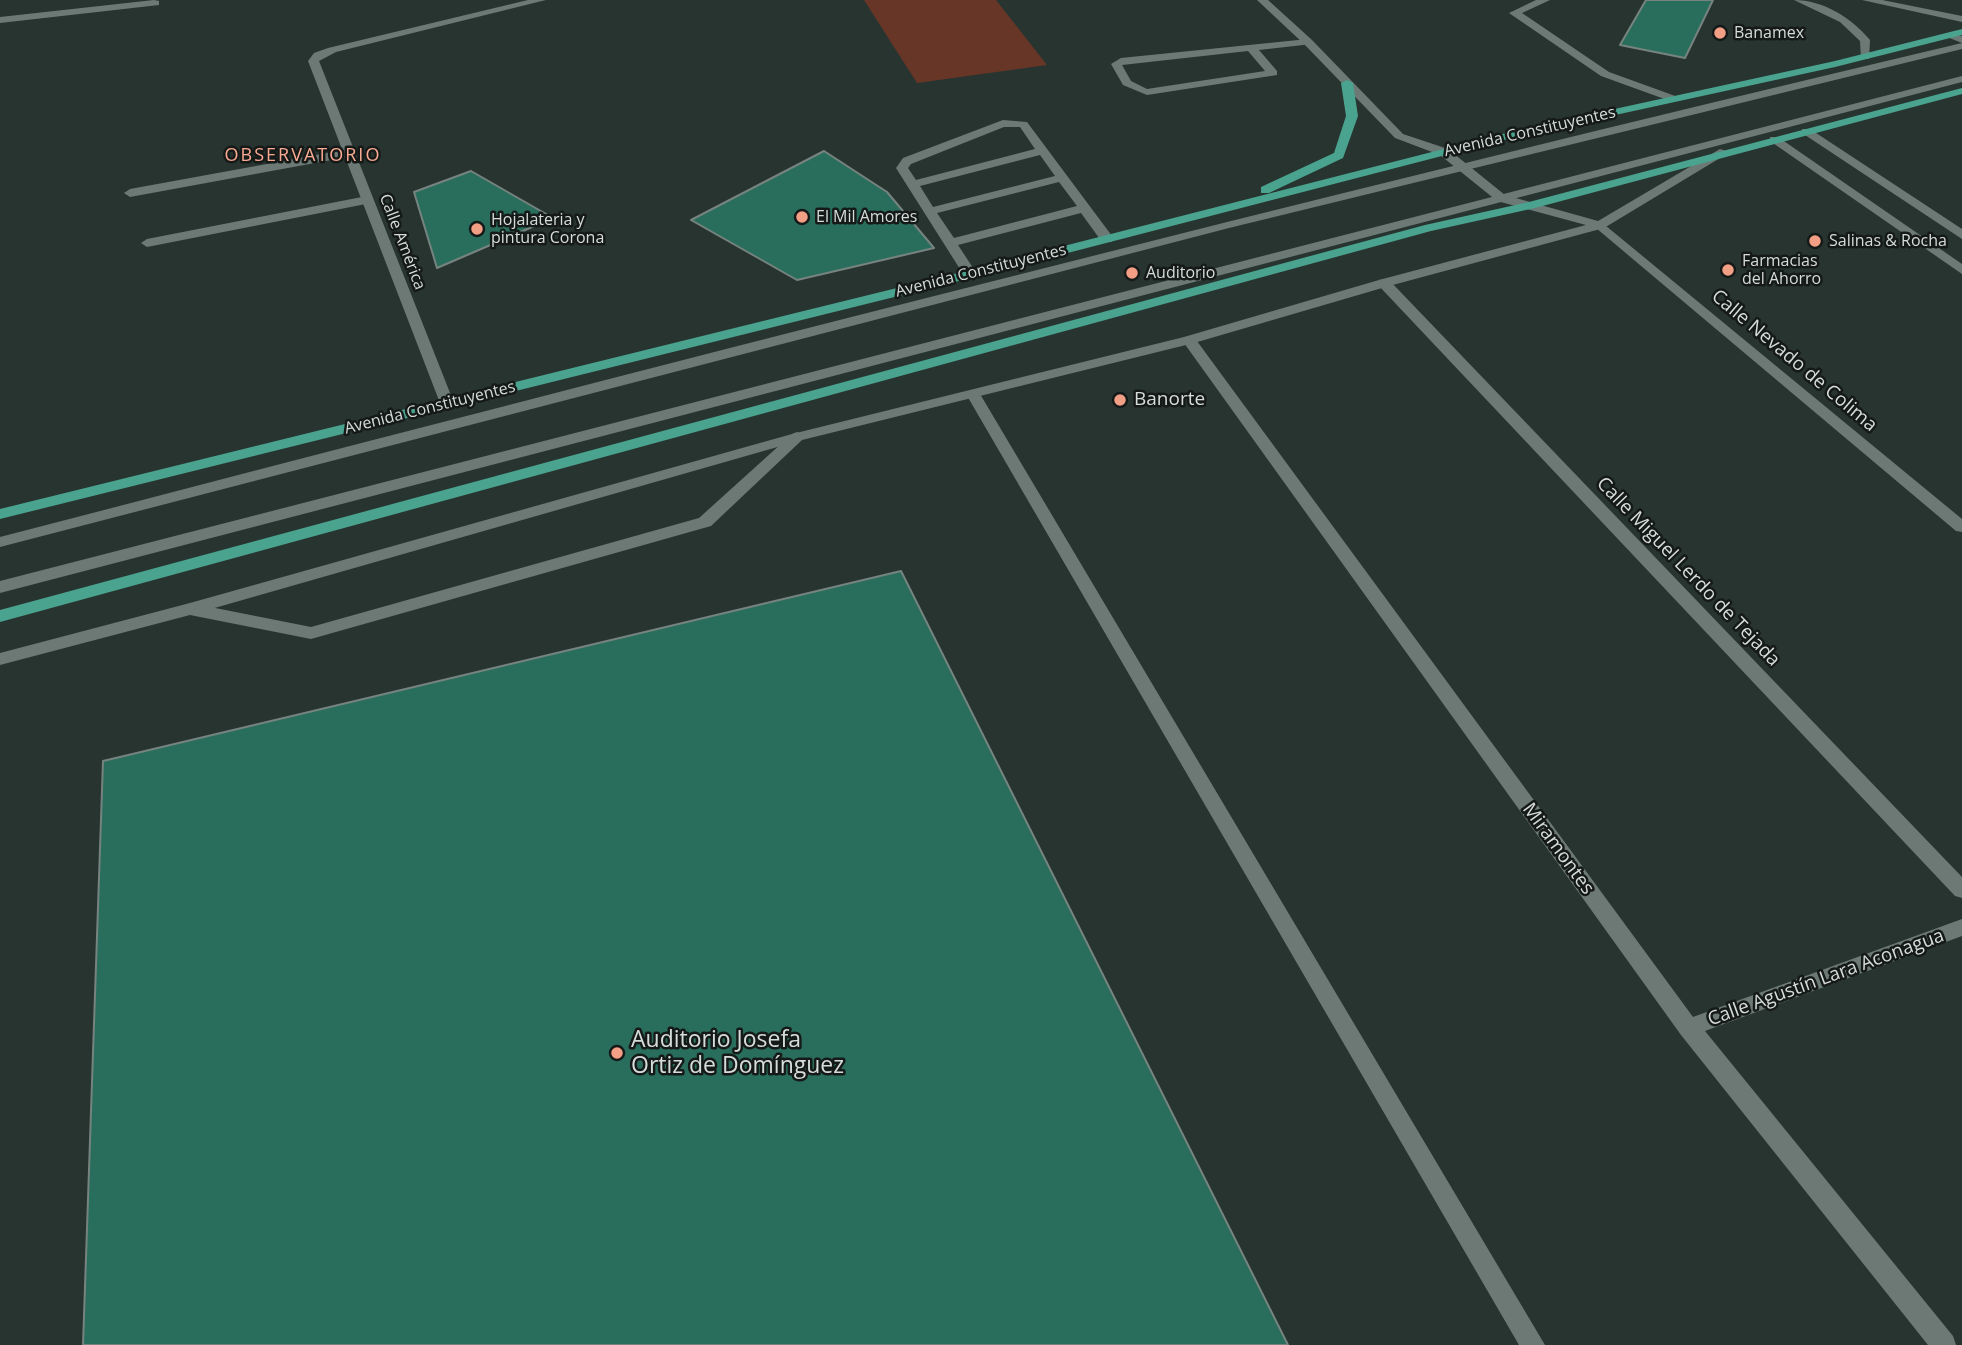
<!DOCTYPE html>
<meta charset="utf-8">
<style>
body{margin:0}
canvas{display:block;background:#283430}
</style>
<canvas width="1962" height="1345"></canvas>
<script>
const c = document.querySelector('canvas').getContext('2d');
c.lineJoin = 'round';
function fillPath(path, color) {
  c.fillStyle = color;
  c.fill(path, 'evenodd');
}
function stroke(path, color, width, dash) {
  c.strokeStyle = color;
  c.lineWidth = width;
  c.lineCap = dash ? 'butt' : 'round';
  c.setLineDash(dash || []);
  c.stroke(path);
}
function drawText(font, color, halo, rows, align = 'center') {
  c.font = font + ' "Open Sans",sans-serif';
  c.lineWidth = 5;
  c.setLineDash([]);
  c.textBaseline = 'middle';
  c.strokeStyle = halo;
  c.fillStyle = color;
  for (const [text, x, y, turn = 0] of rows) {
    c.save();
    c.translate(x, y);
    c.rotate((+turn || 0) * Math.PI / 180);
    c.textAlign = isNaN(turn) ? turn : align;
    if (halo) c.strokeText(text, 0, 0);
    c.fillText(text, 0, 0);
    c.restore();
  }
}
const green = new Path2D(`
 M864,0H996L1047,65L917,83Z`);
const building = new Path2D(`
 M1646,0H1713L1685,58L1620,45Z
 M824,151L887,192L934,248L797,280L691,220Z
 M471,171L553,218L437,268L414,192Z
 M901,571L1288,1345H83L103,761Z`);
const lane = new Path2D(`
 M1536,0H1550L1522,13L1609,72L1678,97V101H1670L1601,76L1509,13Z
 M1308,39L1313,42L1312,44L1259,50L1277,71V75L1147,95L1123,85L1111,64L1121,58ZM1248,51L1265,71L1147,89L1131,81L1122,65Z
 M1962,43V49L1229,228L0,547V537C653,367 1306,198 1962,43Z
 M1962,76V82L0,593V581Z
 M1003,120L1027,122L1112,236V242H1102L1081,213L958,245L977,274L970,278L965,277L896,168L903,158ZM1004,127H1020L1035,149L916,180L908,168L911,164ZM1040,155L1055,176L933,207L920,186ZM1059,182L1077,206L954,238L937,213Z
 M349,149L353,150V156L130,197L124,193L130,189Z
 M367,196L373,200L371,203L147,247L141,243L147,239Z
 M973,390L980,394L1545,1345H1519L966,394Z
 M797,432L802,434L804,437L802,440L711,526L311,639L190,615L182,609L190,603L311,627L699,518L792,434Z`);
const street = new Path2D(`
 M154,0L159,1V5L0,23V17Z
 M528,0H546L336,52L319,61L454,403L447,407L440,403L308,61L314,53L328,48Z
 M1802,129H1810L1962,229V239L1802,133Z
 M1770,137H1778L1962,264V274L1770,141Z
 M1600,221L1962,519V532L1956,531L1596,228L1594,225Z
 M1384,279L1389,280L1962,877V898L1955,896L1379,286V280Z
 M1189,336L1194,337L1693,1017L1962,919V936L1705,1031L1953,1336L1956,1345H1928L1681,1035L1184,343L1182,340Z`);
const secondary = new Path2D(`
 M1257,0H1268L1312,40L1403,134L1448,149L1505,195L1598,221L1720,149L1730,152L1604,228L1389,286L1194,343L802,440L190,615L0,665V653L190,603L792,434L1184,337L1379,280L1586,225L1497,201L1440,155L1395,138L1304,44Z
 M1794,0C1823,0 1852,18 1870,40L1869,59H1861L1860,41L1840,22Z
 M1862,0H1882L1962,16V22Z
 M1947,33L1962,36V43L1947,37Z`);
const primary = new Path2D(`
 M1962,29V35L1835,67L1519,136L975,277L0,519V509L966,271L1518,130L1835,61Z
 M1347,80L1353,83L1358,116L1343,158L1269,193H1261V187L1334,153L1346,116L1341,83Z
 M1962,88V94L1535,208L1431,231L0,622V610L1425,225L1529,202Z`);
const markers = [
 [1720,33,7,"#f39f85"],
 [802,217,7,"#f39f85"],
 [477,229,7,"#f39f85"],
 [1815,241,7,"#f39f85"],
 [1728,270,7,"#f39f85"],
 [1132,273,7,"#f39f85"],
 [1120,400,7,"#f39f85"],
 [617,1053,7,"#f39f85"]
];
const farPoinames = [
 ["Banamex",1734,33],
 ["El Mil Amores",816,217],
 ["Hojalateria y",491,220],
 ["pintura Corona",491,238],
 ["Salinas & Rocha",1829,241],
 ["Farmacias",1742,261],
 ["del Ahorro",1742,279],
 ["Auditorio",1146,273]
];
const farStreetnames = [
 ["Avenida Constituyentes",1530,132,-13],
 ["Calle América",402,242,69],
 ["Avenida Constituyentes",981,271,-14],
 ["Avenida Constituyentes",430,408,-14]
];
const farNeighbourhoodnames = [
 ["OBSERVATORIO",303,156]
];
const streetNames = [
 ["Calle Nevado de Colima",1794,361,40],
 ["Calle Miguel Lerdo de Tejada",1688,572,46],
 ["Miramontes",1558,849,54],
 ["Calle Agustín Lara Aconagua",1826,978,-20]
];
const poiNames = [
 ["Banorte",1134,400]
];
const nearPoinames = [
 ["Auditorio Josefa",631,1040],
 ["Ortiz de Domínguez",631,1066]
];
fillPath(green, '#673627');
fillPath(building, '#296e5c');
stroke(building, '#76837e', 2);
fillPath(lane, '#6c7975');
fillPath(street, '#6c7975');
fillPath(secondary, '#6c7975');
fillPath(primary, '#49a38e');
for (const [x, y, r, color] of markers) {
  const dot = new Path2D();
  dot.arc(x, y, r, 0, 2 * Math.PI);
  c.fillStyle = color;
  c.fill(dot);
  stroke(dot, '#151a18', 2.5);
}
drawText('16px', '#d5dcda', '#151a18', farPoinames, 'left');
drawText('16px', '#d5dcda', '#151a18', farStreetnames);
c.letterSpacing = '2px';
drawText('18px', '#f9aa92', '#151a18', farNeighbourhoodnames);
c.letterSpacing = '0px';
drawText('19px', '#d5dcda', '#151a18', streetNames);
drawText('19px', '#d5dcda', '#151a18', poiNames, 'left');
drawText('23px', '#d5dcda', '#151a18', nearPoinames, 'left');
</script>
